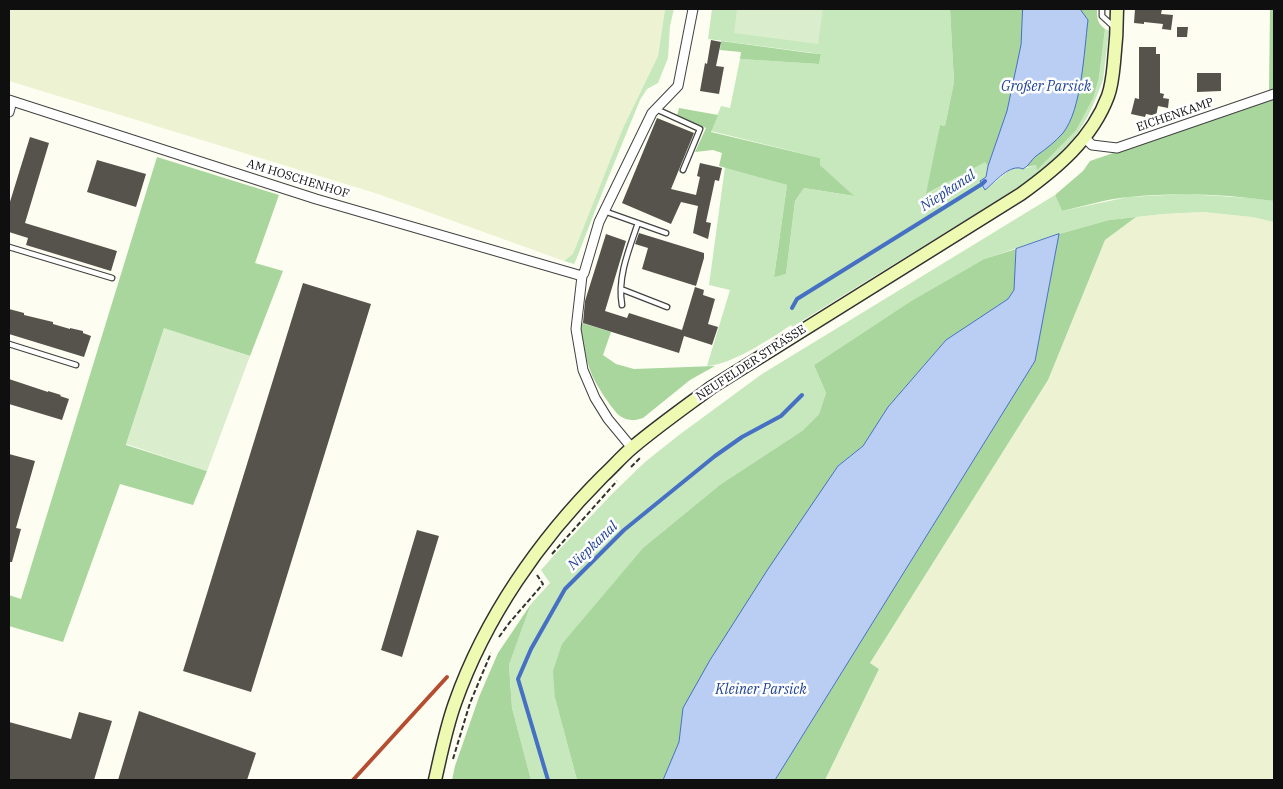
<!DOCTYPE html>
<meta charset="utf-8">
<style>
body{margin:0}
#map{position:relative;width:1283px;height:789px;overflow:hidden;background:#fdfef1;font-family:"IBM Plex Serif",serif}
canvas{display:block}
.frame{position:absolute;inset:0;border:10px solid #0f0f0f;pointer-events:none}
</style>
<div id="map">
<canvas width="1283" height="789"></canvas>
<div class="frame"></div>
</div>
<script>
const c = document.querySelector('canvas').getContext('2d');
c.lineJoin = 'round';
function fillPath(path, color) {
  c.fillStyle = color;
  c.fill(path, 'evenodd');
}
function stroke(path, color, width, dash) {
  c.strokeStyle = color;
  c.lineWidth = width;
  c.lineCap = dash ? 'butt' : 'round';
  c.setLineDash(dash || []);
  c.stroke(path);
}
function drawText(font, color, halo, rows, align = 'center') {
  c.font = font + ' "IBM Plex Serif",serif';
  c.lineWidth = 5;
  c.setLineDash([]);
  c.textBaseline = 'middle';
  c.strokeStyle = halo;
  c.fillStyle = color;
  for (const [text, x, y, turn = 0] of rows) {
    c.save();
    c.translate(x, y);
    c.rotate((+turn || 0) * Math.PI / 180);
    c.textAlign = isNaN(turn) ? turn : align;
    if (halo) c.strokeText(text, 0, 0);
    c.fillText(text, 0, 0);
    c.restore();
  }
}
const farmland = new Path2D(`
 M9,9H665L658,56L623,128L573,255L564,261L378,194L9,81Z
 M1203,212L1252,217L1274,222V780H825L879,669L870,663L1048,380L1072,318L1105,240L1136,217L1163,214Z`);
const green = new Path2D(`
 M665,9H674L670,26L668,58L658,83L647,89L640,100L602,193L576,260L574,264L564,261L573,254L623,128L658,56Z
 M712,9H950L954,82L945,126L940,125L927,194L985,161L988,166L985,190L1011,169L1018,167L1023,169L1036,165L1037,169L1047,158L1099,77L1105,29L1109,31L1103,80L1096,98L1088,116L1077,134L1052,163L1014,190L792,327L791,325C770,339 731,365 707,366L730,290L709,285L725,167L787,185L774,276L786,274L795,201L804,188L853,196L820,165V158L711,131L721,106L730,108L740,59L819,64L821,54L708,39Z
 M1186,194L1251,198L1274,201V222L1252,217L1203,212L1163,214L1109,220L1059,234L984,259L911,301L814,365L826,393L819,414L802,431L721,484L644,547L555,698L577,780H531L512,708L509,665L531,604L550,583L541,570L558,551L612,494L645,462L679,435L762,374L1055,195L1062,211L1128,197Z`);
const forest = new Path2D(`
 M950,9H1023L1021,45L1007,111L988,166L985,162L926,194L940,125L945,126L954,82Z
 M1080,9H1097C1097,18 1097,23 1105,29L1099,77L1093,98L1076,130L1037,170L1036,165L1027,167L1031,159L1048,147L1088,20Z
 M1270,9H1274V89L1269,91Z
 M721,41L810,53L821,54L819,64L740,59L741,52L720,50Z
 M1274,98V201C1226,194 1177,192 1129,197C1106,199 1084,206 1062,211L1055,195L1083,171L1090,161Z
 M679,108L718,115L711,132L820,158V165L854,196L804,188L795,201L786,274L774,277L787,185L719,166L722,153L713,150L695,152L706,128L677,116Z
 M157,157L279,195L255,263L283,271L250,356L164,329L126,445L207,471L193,505L120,484L63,642L9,626V595L21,599Z
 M1136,217L1105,240L1048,380L870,663L879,669L825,780H775L1035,361L1059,234L1109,220Z
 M1016,249L1014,290L1008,299L946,340L888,407L863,446L838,466L683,708L679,742L663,780H577L555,698L553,671L562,644L644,547L721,484L802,431L819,414L826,393L814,365L911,301L984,259Z
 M579,322L611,332L603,355L616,364L634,369L715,366L690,380L643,418C635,421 627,421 620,416C613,411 595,383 592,375C585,358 582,339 579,322Z
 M531,604L509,665L512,708L531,780H452L455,766L479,697L498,653Z`);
const pitch = new Path2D(`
 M737,9H823L818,44L734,33Z
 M164,328L250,356L207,471L126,444Z`);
const water = new Path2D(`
 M1023,9H1080L1088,20C1084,51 1082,109 1063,133C1055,142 1046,149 1036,156C1031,160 1029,166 1023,169C1010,163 995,182 985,190L980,181L986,177L988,166L1007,111L1021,45Z
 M1059,234L1035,361L775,780H663L679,742L683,708L710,660L768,569L838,466L863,446L888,407L946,340L1008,299L1014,290L1016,249Z`);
const stream = new Path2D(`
 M792,308L797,299L982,184L985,181
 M548,780L518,679L531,649L565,589L624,530L715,456L742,437L781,416L802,395`);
const building = new Path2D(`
 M1135,9H1162L1161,14L1173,15L1171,30L1162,29L1163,24L1144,22V24L1134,23Z
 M1177,27H1188L1187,37H1177Z
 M711,40L721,42L716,66L724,67L719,94L700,91L705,63L707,64Z
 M1139,47H1156V54H1160V93L1164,94L1163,98L1169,99L1168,108L1158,106L1156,116L1146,114L1145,117L1131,114L1135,98L1139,99Z
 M1197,73H1221V91L1197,92Z
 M657,118L694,133L671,189L696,195L700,177L697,176L700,163L722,168L719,181L715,180L706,222L711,223L708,239L693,233L698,206L681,202L671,224L622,203Z
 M30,137L49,143L25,223L117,251L111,271L26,245L28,238L9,232V205Z
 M97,160L146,174L136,207L87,192Z
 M639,233L704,253V258L696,286L642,269L648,248L635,244Z
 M606,234L626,241L605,311L627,318L629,313L682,330L695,287L704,290L703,295L715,299L708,324L718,327L712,345L684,336L679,353L583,323L585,301Z
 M303,283L371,304L251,692L183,671Z
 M9,309L24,313V315L53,322V324L70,329V328L83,331V333L91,336L84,357L9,334Z
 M9,379L48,392V391L61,395L60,396L69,399L62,420L9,404Z
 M9,454L35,461L16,528L21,529L12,562H9Z
 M417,530L439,536L402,657L381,650Z
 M139,711L256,753L247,780H118Z
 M79,712L112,721L94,780H9V722L71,739Z`);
const path = new Path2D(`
 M631,467L640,458
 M552,554L617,481
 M499,637L510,622L543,584L537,575
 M453,759L470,703L491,653`);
const service = new Path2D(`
 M1102,9V16L1114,27
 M656,109L700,129L683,170
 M604,211L666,233
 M9,247L112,278
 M621,289L667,307
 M622,305C617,278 629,249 638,223
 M9,344L76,365`);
const minor = new Path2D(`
 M9,100L316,199L582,276
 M9,112L12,101
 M1085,138L1092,145L1117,148L1274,94
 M632,448L608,419L595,398L583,370L576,329L582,276L584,273L599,222L652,113L678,86L693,9`);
const secondary = new Path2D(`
 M435,780C441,754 446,728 455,703C485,618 539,540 603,476C613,467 622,456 633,447C658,426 685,407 712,387L1021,194C1057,168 1092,139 1108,96C1112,85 1113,73 1114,62C1116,44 1117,27 1117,9`);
const rail = new Path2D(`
 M353,780L447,677`);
const streetNames = [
 ["EICHENKAMP",1175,115,-19],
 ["AM HOSCHENHOF",298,179,17],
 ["NEUFELDER STRASSE",751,363,-33]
];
const waterNames = [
 ["Großer Parsick",1046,87],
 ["Niepkanal",948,191,-33],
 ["Niepkanal",593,546,-44],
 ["Kleiner Parsick",761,690]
];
fillPath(farmland, '#edf3d2');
fillPath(green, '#c7e7bc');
fillPath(forest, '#a8d69d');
fillPath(pitch, '#daeece');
fillPath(water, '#b9cef2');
stroke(water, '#4570c4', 1);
stroke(stream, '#4570c4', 4);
fillPath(building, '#56534c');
stroke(service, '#424242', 7);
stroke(minor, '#424242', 11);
stroke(secondary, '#313131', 15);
stroke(path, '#313131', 2, [5, 2.5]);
stroke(service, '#fff', 4.5);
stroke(minor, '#fff', 9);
stroke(secondary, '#eef9b1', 12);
stroke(rail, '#b54d30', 4);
drawText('12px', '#0f0f0f', '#fff', streetNames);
drawText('italic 14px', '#204498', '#fff', waterNames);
</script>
